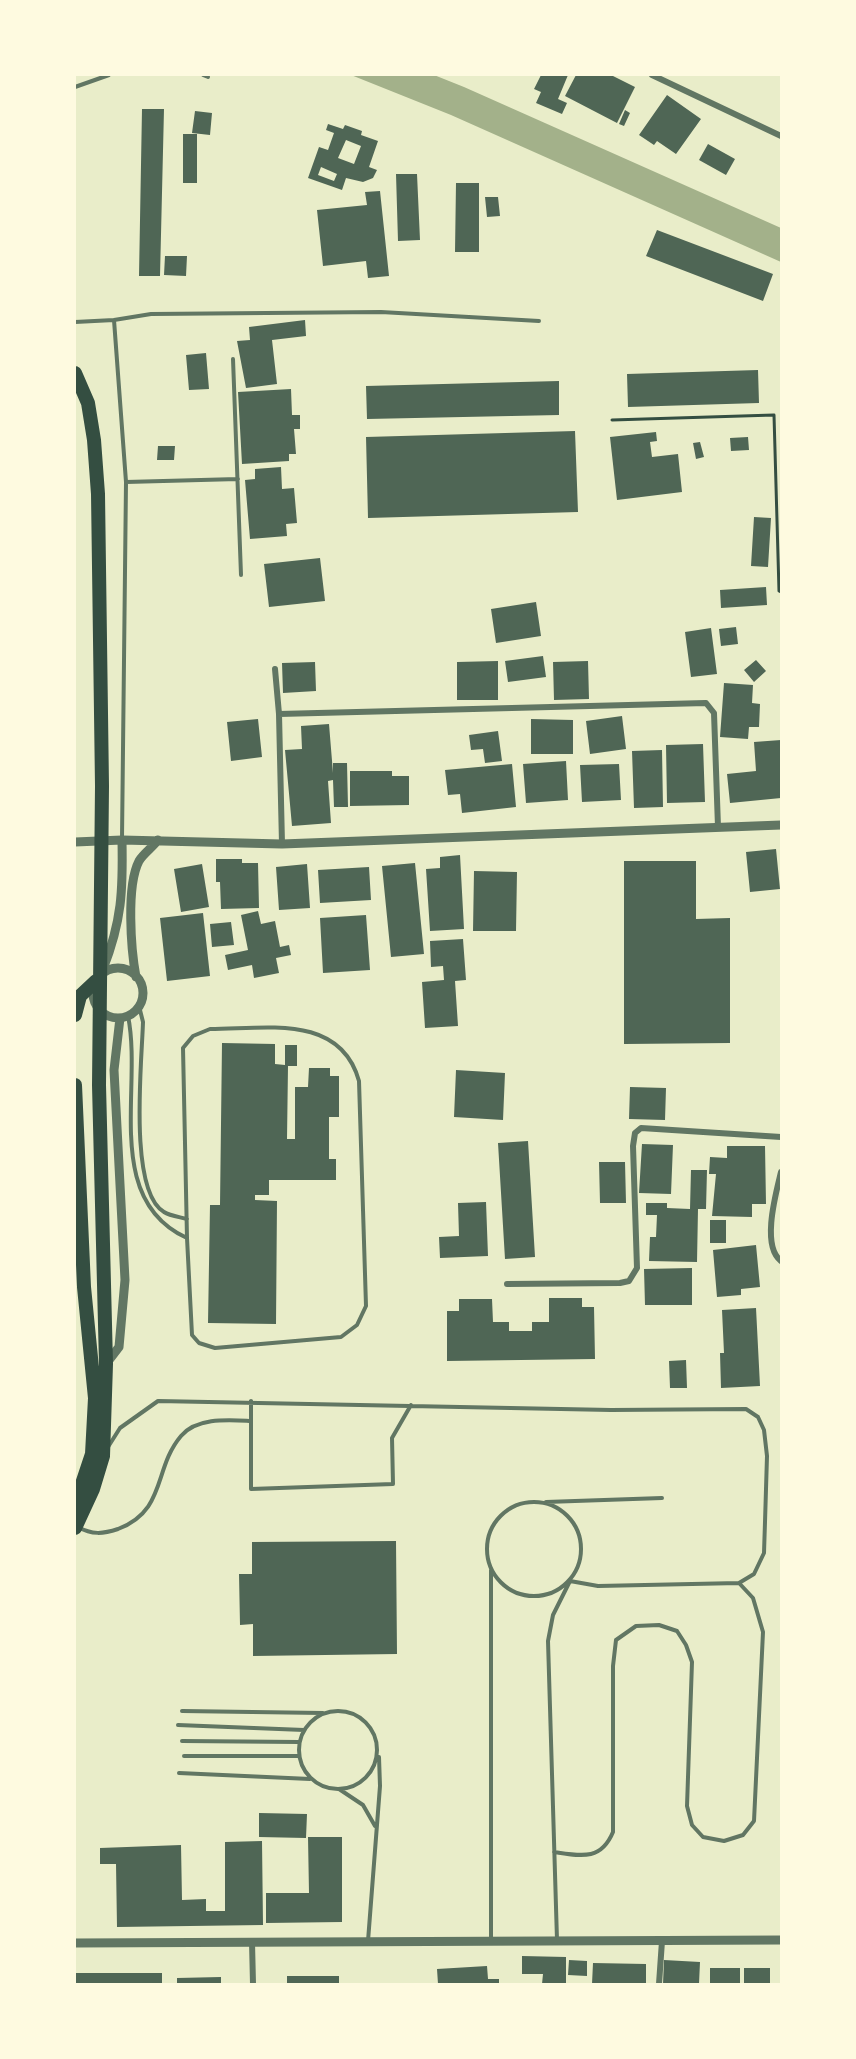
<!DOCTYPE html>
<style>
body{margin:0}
#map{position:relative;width:856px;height:2059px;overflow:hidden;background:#e9edc9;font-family:"DM Sans",sans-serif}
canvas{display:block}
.frame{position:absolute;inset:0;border:76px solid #fefae0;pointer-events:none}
</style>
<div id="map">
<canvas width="856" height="2059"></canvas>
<div class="frame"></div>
</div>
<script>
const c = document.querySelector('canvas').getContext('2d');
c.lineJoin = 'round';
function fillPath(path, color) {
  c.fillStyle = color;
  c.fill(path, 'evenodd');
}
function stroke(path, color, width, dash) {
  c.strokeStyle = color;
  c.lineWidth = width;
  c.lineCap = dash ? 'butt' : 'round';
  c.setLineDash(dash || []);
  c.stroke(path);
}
const water = new Path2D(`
 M351,75H434L464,87L781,228V262L451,115Z`);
const building = new Path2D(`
 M541,75H568L558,99L567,103L562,114L536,103L541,92L534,89Z
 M576,75H611L635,87L617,123L565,96Z
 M667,95L701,119L676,154L657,141L654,145L639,135Z
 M142,109H164L160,276H139Z
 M625,110L630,113L624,126L619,124Z
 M195,111L212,113L210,135L192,133Z
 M328,124L343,129L345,125L362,131L361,135L378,141L369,167L377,170L373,178L363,182L346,178L342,190L308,178L319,147L328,150L334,133L326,130ZM346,140L361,146L354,164L338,158ZM321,167L337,174L334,181L318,175Z
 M183,134H197V183H183Z
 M708,144L735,159L726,175L699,160Z
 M396,174H417L420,240L398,241Z
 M456,183H479V252H455Z
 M380,191L389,276L368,278L366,261L323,266L317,210L367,205L365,192Z
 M485,197H498L500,216L487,217Z
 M657,230L773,274L763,301L646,256Z
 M165,256H187L186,276L164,275Z
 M305,320L306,336L272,340L277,384L246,388L237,341L250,340L249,327Z
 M206,353L209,389L189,390L186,355Z
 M758,370L759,403L628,407L627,374Z
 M559,381V415L367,419L366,386Z
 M291,389L292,415H300V429H294L296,454H289V461L242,464L238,392Z
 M575,431L578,512L368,518L366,437Z
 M656,432L657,441L650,442L652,457L678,454L682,492L617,500L610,437Z
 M748,437L749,450L731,451L730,438Z
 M700,442L704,457L696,459L693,443Z
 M158,446H175L174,460H157Z
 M281,467L282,489L294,488L297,523L286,524L287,536L250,539L245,480L255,479V469Z
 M754,517L771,518L768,567L751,566Z
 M320,558L325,601L269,607L264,564Z
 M766,587L767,605L721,608L720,590Z
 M536,602L541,636L496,643L491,609Z
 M736,627L738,644L721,646L719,629Z
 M711,628L717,674L691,677L685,632Z
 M543,656L546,677L508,682L505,661Z
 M756,660L766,671L754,682L744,670Z
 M498,661V700H457V662Z
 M588,661L589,699L554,700L553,662Z
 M315,662L316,691L283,693L282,663Z
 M724,683L753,685L752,703L760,704L759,727H749L748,739L720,737Z
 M622,716L626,749L590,754L586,721Z
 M258,719L262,757L231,761L227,722Z
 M531,719L573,720V754H531Z
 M329,724L333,773V763H347L348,807H334L333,780L328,781L331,823L292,826L285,750L302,749L301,726Z
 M498,731L502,761L485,763L483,749L471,750L469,735Z
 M781,740V798L730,803L727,774L756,771L754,742Z
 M703,744L705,802L667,803L666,745Z
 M662,750L663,807L634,808L632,751Z
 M566,761L568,800L526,803L523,764Z
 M512,764L516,807L462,813L460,794L448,795L445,770Z
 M619,764L621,800L582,802L580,765Z
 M350,771H392V776H409V805L350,806Z
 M776,849L780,889L750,892L746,852Z
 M460,855L464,929L430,931L426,869L440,868V857Z
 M216,859H242V863H258L259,908L221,909L220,882H216Z
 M624,861H696V919L730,918V1043L624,1044Z
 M415,863L424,954L391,957L382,866Z
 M202,864L209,907L181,912L174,869Z
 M307,864L310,908L279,910L276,867Z
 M369,867L371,900L320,903L318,870Z
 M474,871L517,872L516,931H473Z
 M258,911L261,924L275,921L280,947L289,945L291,955L276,958L279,973L254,978L252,965L228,970L225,955L248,950L241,915Z
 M203,913L210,976L167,981L160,918Z
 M366,915L370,970L323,973L320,918Z
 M231,922L234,945L212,947L210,924Z
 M463,939L466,980L455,981L458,1026L425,1028L422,982L444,980L443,966L431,967L430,941Z
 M222,1043L275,1044V1064L285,1065V1045H297V1066H288L287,1139H295V1087H308L309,1068H330V1076H339V1117H329V1159H336V1180H269V1195H255V1200L277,1201L276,1324L208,1323L210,1205H220Z
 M456,1070L505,1073L503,1120L454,1117Z
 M630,1087L666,1088L665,1120L629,1119Z
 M528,1141L535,1257L505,1259L498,1143Z
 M642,1144L673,1145L671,1194L639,1193Z
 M727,1146H765L766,1204H752V1217L712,1216L716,1174H709L710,1157L727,1158Z
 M599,1162H625L626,1203H600Z
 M691,1170H707L706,1209H698L697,1262L649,1261L650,1237H656L657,1215H646V1203H667V1208L690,1209Z
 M486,1202L488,1256L440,1258L439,1237L459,1236L458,1203Z
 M710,1220H726V1243H710Z
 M756,1245L760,1287L741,1289V1295L717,1297L713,1250Z
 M692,1268V1305H645L644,1269Z
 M549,1298H582V1307H594L595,1359L447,1361V1311H459V1299H492L493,1322H509V1331H532V1322H549Z
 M756,1308L760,1386L721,1388L720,1353H724L722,1310Z
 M686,1360L687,1388H670L669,1361Z
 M396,1541L397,1654L253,1656V1624L240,1625L239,1574H252V1542Z
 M259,1813L307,1814L306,1838L259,1837Z
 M308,1837H342V1922L266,1923V1893H309Z
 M262,1841L263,1925L117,1927L116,1864H100V1848L181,1845L182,1900L206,1899V1911H225V1842Z
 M522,1956L566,1957V1984H542L543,1974H522Z
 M569,1960L587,1961V1976L568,1975Z
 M664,1960L700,1962L699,1984H663Z
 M593,1963L646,1964V1984H592Z
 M487,1966L488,1979H499V1984H438L437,1969Z
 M710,1968H740V1984H710Z
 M744,1968H770V1984H744Z
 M75,1973H162V1984H75Z
 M287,1976H339V1984H287Z
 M221,1977V1984H177V1978Z`);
const path = new Path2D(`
 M612,420L774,415L779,591L781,592`);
const service = new Path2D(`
 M203,75L208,77
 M75,87L109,75
 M114,320L151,314L381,312L539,321
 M75,322L114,320L126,482L122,838
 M233,359L241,575
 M126,482L238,479
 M139,1006L143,1022C142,1060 128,1191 164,1212C170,1216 180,1217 187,1219
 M128,1016C143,1088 102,1199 187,1238
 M210,1029C265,1029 340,1013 359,1081L366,1306L357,1325L341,1337L215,1348L199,1343L192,1335L187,1238L183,1048L193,1036Z
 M251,1401V1489L393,1484L392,1438L411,1405
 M108,1447L120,1428L158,1401L611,1410L746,1409L758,1417L764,1430L767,1456L765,1522L764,1553L754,1574L739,1583L598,1586L570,1581L553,1615L548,1641L557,1940
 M487 1549a47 47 0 1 1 94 0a47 47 0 1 1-94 0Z
 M546,1502L662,1498
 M78,1527C92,1535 103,1534 118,1529C167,1510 153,1469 181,1436C197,1417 229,1420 251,1421
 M299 1750a39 39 0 1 1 78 0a39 39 0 1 1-78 0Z
 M182,1711L323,1713
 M178,1725L304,1730
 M182,1741L299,1742
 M184,1756H299
 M179,1773L310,1779
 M339,1789L363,1805L375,1826
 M554,1852C581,1856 601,1861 613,1832V1666L616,1640L636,1626L659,1625L677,1631L686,1645L692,1662L687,1806L692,1825L703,1837L724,1841L743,1835L754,1821L763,1632L753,1598L739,1583
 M491,1940V1570
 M368,1941L380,1786L379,1757`);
const minor = new Path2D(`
 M652,75L781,136
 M275,669L279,714L706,703L714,713L718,827
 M279,714L282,844
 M781,1172C776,1193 761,1246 781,1261
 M507,1284L620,1283L629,1281L637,1268L633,1146L635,1133L641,1128L781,1137
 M252,1942L253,1984
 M659,1984L662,1941`);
const tertiary = new Path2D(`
 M75,842L122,840L282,844L781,825
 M93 993a25 25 0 1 1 50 0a25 25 0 1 1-50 0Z
 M103,969C122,921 123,890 122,840
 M136,977C131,950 126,886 139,861C143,854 153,847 158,840
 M106,1364L119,1347L125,1280L114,1070L120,1018
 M75,1943L781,1940`);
const trunk = new Path2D(`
 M75,373L88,403L94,440L98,494L102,786L99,1085L106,1364L103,1456L93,1489L75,1528
 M75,1015L80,996L96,981
 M75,1085L84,1287L95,1398L92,1454L75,1505`);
fillPath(water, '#a3b18a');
fillPath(building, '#4f6655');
stroke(path, '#344e41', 3);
stroke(service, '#617663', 4);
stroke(minor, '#617663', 6);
stroke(tertiary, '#617663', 9);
stroke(trunk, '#344e41', 14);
</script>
